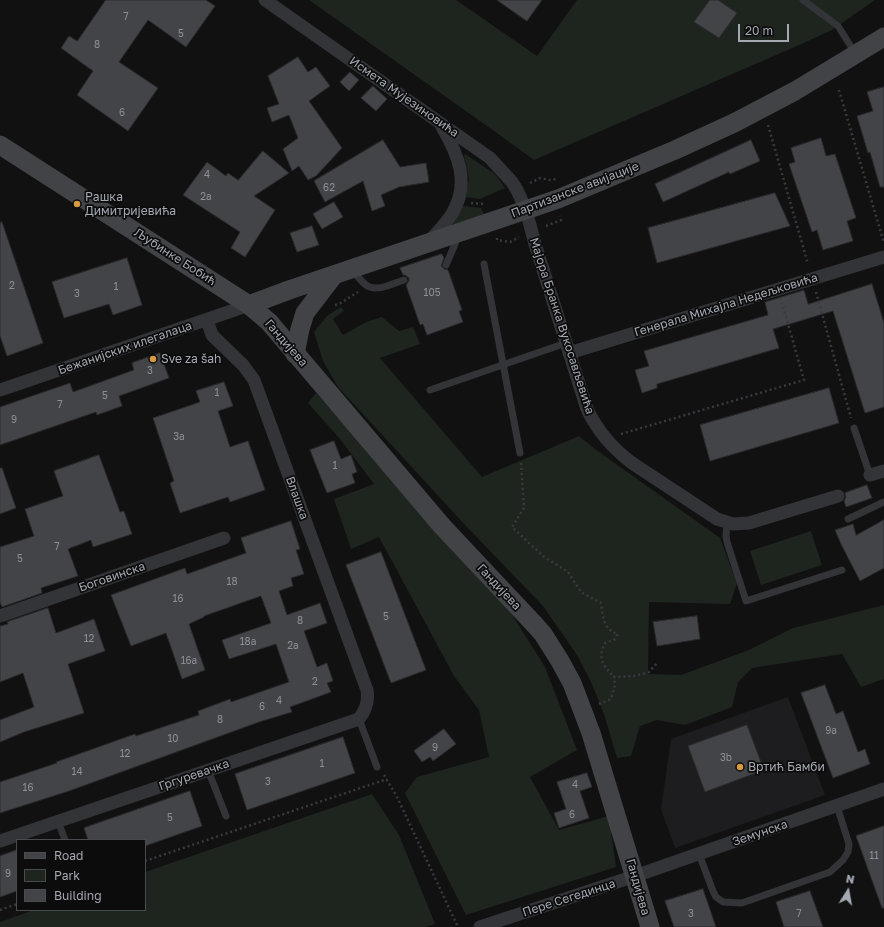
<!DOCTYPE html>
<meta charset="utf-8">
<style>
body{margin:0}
#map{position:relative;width:884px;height:927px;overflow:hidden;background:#111112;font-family:"Golos Text",sans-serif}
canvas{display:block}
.legend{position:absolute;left:16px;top:839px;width:130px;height:72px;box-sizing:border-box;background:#0c0c0d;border:1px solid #494b4f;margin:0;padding:5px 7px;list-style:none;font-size:12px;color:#a4a9b1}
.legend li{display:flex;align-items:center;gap:8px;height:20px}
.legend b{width:20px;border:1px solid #494b4f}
.north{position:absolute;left:828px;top:871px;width:40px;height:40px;-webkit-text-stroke:3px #0c0c0d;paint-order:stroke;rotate:11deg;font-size:11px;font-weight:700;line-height:16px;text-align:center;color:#a4a9b1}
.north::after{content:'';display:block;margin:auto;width:14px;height:18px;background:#a4a9b1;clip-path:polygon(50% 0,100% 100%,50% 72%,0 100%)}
.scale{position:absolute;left:738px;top:24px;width:51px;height:18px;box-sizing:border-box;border:2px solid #a4a9b1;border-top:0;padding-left:5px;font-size:12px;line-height:14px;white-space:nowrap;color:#a4a9b1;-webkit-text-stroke:3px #0c0c0d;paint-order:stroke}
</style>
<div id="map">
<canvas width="884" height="927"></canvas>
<ul class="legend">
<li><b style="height:5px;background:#414346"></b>Road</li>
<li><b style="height:11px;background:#1e241e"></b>Park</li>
<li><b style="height:11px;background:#434447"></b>Building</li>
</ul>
<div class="north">N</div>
<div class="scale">20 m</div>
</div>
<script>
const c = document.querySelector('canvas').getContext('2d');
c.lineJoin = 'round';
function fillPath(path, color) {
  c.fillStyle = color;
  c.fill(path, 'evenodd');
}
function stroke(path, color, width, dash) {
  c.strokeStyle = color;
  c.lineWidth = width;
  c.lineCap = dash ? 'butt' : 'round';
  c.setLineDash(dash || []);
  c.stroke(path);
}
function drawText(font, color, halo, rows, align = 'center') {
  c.font = font + ' "Golos Text",sans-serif';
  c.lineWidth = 3.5;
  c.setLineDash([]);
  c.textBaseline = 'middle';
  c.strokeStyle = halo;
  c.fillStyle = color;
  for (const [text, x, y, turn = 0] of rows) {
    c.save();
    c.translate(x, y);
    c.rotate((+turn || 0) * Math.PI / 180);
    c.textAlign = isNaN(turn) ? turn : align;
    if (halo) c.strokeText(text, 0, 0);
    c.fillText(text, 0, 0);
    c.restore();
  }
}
const built = new Path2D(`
 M788,697L825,795L675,848L661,809L671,739Z`);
const green = new Path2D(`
 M309,0H456L537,56L577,0H875L832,30L797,46L534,160L494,131Z
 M465,154L495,174L505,188L480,199L465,197L469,179L464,156Z
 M463,206L481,208L485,216L453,225L452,223Z
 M341,307L344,311L333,319L343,335L366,322L382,317L399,331L413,327L420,344L380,358L482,477L579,436L595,449L720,538L737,583L730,604L649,602L648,674L681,675L749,650L793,628L884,605V679L861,687L842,654L752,668L738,682L732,707L685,725L657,720L640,726L631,756L617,758L604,714L591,682L577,655L543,606L466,526L338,387L323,361L314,332L327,316Z
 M316,393L511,613L545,667L577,750L530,777L559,830L609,816L616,867L466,915L405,793L417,777L489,757L479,710L454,676L379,537L351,549L334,499L374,484L340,439L308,403Z
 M811,531L822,565L761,585L750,551Z
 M372,794L399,835L435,924L426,927H0V922L34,910H145V872Z`);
const building = new Path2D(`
 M106,0H206L215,6L186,47L148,20L119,62L158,88L128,131L77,95L93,71L61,48L69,36L77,41Z
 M497,0H542L527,21Z
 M710,0H718L737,13L719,38L694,22Z
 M298,57L308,72L316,67L330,86L309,101L342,148L316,176L308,180L299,166L292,171L283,149L298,138L289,115L272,122L267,108L279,104L268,76Z
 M350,72L359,80L349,91L340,82Z
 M373,86L387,99L376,111L361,98Z
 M884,87V187H880L870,152L868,153L857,116L873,111L867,92Z
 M821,138L826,156L835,154L856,218L847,221L853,241L823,250L817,230L812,232L789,164L795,162L791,148Z
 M383,140L400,167L426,163L429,182L399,187L381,195L385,206L372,211L363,181L325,202L314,181Z
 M751,140L760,161L730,174L729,172L663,202L655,184Z
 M263,151L289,173L254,196L275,210L245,257L231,248L240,232L183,195L207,162L226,176L228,173L238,180Z
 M775,193L790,226L657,263L648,228Z
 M334,202L343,217L322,229L313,214Z
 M2,222L43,343L7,356L0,336V223Z
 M312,226L319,245L297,252L290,233Z
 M442,254L444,258L441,266L444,269L448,270L462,310L459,311L463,322L427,335L423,324L420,325L406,285L409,281V278L405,275H403L400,268Z
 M127,258L142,305L113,315L109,304L64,318L52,282Z
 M872,284L884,323V407L865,413L833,311L773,329L779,348L657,384V388L642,393L635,370L649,366L644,351L768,315L765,302L804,290L808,304Z
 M160,353L169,378L119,396L122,406L97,415L96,412L0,445V407L70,383L73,392L134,370L132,363Z
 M224,382L233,406L218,411L230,447L248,441L265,490L230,502L228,497L180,513L170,483L174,481L153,418L200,402L196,391Z
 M829,388L839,423L710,461L700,425Z
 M334,441L341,459L351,455L357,472L352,474L355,483L327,493L310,450Z
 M99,455L120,512L124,511L132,534L93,547L91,540L68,549L78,576L41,588L42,593L2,607L0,602V547L34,536L25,509L63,496L54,471Z
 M0,468H2L16,508L0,514Z
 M867,485L872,498L846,507L844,501L846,497L845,493Z
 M884,520V568L860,581L841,544L835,530L853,524L856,535Z
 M291,521L300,549L296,550L304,574L291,578L293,586L279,591L287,615L320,603L327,623L304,631L317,667L327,663L333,681L327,683L331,692L290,707L292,712L259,722L69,791L0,813V782L57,763L56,762L135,734L136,736L199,715L198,711L230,699L231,702L289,682L276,644L229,659L222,640L271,623L261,596L204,616V617L189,624L205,670L182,679L166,633L131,646L111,595L185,568L187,574L246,553L241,538Z
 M381,552L426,670L391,683L346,565Z
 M48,608L56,633L94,619L105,651L68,664L84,713L24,732L0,742V720L34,707L23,673L0,682V626L8,624L7,622Z
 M697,616L700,639L657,646L653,622Z
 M825,685L836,714L843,711L858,752L865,749L870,764L833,778L801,693Z
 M747,725L764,770L705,792L688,746Z
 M444,729L456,744L433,761L430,757L422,762L414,751Z
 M343,737L355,773L247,810L235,774Z
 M587,773L592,787L580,791L589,818L559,828L554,813L566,809L557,782Z
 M190,791L202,826L145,846V840H88L84,828Z
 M884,826V908H882L856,836Z
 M17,850V891L0,897V856Z
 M703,889L716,927H674L665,901Z
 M810,891L823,927H784L776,902Z`);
const path = new Path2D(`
 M839,90L884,243
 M768,125L808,264
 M530,183L540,178L550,180L556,179
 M471,203L484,204
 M546,226L561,220L560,216
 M497,238V240L510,242L519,237
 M816,292L851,418
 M335,305L339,304L358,292
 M621,434L804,380L782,303
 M521,463L524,508L512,527L543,556L568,572L581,592L601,603C603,617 603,630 618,634L614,640L605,643C597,659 603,665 614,677
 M599,704L611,699L615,685L614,677L635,676L649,672L658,662
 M384,775L397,797L458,927
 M145,861L387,779
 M0,910L17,904`);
const lane = new Path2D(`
 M803,0L838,26L855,53
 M484,264L520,453
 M446,265L455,244L457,235
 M353,271C357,276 361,281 366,285C376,293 394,283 404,280
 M430,390L566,343
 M854,428L870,475
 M848,519L884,502
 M727,523L726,536L727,542L746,601L842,570
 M359,719L377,767
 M208,770L226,816
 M58,821L65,840
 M699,854L713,891L716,897L723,902L742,903L830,872L843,860L848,852L849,844L837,806`);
const street = new Path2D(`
 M265,0L490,158L512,182L517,190L526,210L535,244L587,409C598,432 612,448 632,463L717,519L733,524L749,523L838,496
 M428,243C436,233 447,223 453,212C470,182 458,154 442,127
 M569,353L884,257
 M0,390L249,305
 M870,475L884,471
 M0,616L224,538
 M0,841L359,719C366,710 369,701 367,690L254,380L243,365L212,335L207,320
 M480,927L635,876L884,789`);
const secondary = new Path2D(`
 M0,145L249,305L269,322L442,526L535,625L543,634L560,661L572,683L591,733L650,927
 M249,305L289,290L558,199L675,150L734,123L795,91L884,37
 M295,354L300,329L305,313L334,275`);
const markers = [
 [77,204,4,"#d99b42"],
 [153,359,4,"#d99b42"],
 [740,767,4,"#d99b42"]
];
const numberNames = [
 ["7",126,17],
 ["5",181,34],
 ["8",97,45],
 ["6",122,113],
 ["4",207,175],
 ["62",329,188],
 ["2a",206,197],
 ["2",12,286],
 ["1",116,287],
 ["105",432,293],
 ["3",77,294],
 ["3",150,371],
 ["1",217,393],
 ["5",105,396],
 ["7",60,405],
 ["9",14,420],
 ["3a",179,437],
 ["1",335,466],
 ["7",57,547],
 ["5",20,559],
 ["18",232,582],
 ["16",178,599],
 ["5",386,617],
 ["8",300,621],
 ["12",89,639],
 ["18a",248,642],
 ["2a",293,646],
 ["16a",189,661],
 ["2",315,682],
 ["4",279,701],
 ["6",262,707],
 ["8",220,720],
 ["9a",831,731],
 ["10",173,739],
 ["9",435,748],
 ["12",125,754],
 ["3b",726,758],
 ["1",322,764],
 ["14",77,772],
 ["3",268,782],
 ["4",575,785],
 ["16",28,788],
 ["6",572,815],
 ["5",170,818],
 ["11",874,856],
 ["9",8,874],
 ["3",691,914],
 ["7",799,914]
];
const streetNames = [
 ["Исмета Мујезиновића",404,97,35],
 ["Партизанске авијације",575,190,-21],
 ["Љубинке Бобић",175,257,33],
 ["Генерала Михајла Недељковића",726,305,-17],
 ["Мајора Бранка Вукосављевића",562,326,72],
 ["Гандијева",286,343,49],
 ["Бежанијских илегалаца",125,348,-19],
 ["Влашка",297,498,70],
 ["Боговинска",112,577,-19],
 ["Гандијева",499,587,47],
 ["Гргуревачка",194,775,-19],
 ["Земунска",760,833,-19],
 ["Гандијева",638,887,74],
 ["Пере Сегединца",569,898,-18]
];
const poiNames = [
 ["Рашка",85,197],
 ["Димитријевића",85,211],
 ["Sve za šah",161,359],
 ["Вртић Бамби",748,767]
];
fillPath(built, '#1d1d1f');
fillPath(green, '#1e241e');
fillPath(building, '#434447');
stroke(building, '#2b2b2e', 1);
stroke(path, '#393a3e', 2.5, [2, 3]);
stroke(lane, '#333437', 7);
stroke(street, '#333437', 13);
stroke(secondary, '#414346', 19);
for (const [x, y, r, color] of markers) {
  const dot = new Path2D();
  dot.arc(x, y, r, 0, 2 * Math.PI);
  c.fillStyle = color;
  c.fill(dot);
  stroke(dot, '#0c0c0d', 1.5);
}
drawText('10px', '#8c9096', null, numberNames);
drawText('12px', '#a4a9b1', '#0c0c0d', streetNames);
drawText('12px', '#a4a9b1', '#0c0c0d', poiNames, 'left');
</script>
